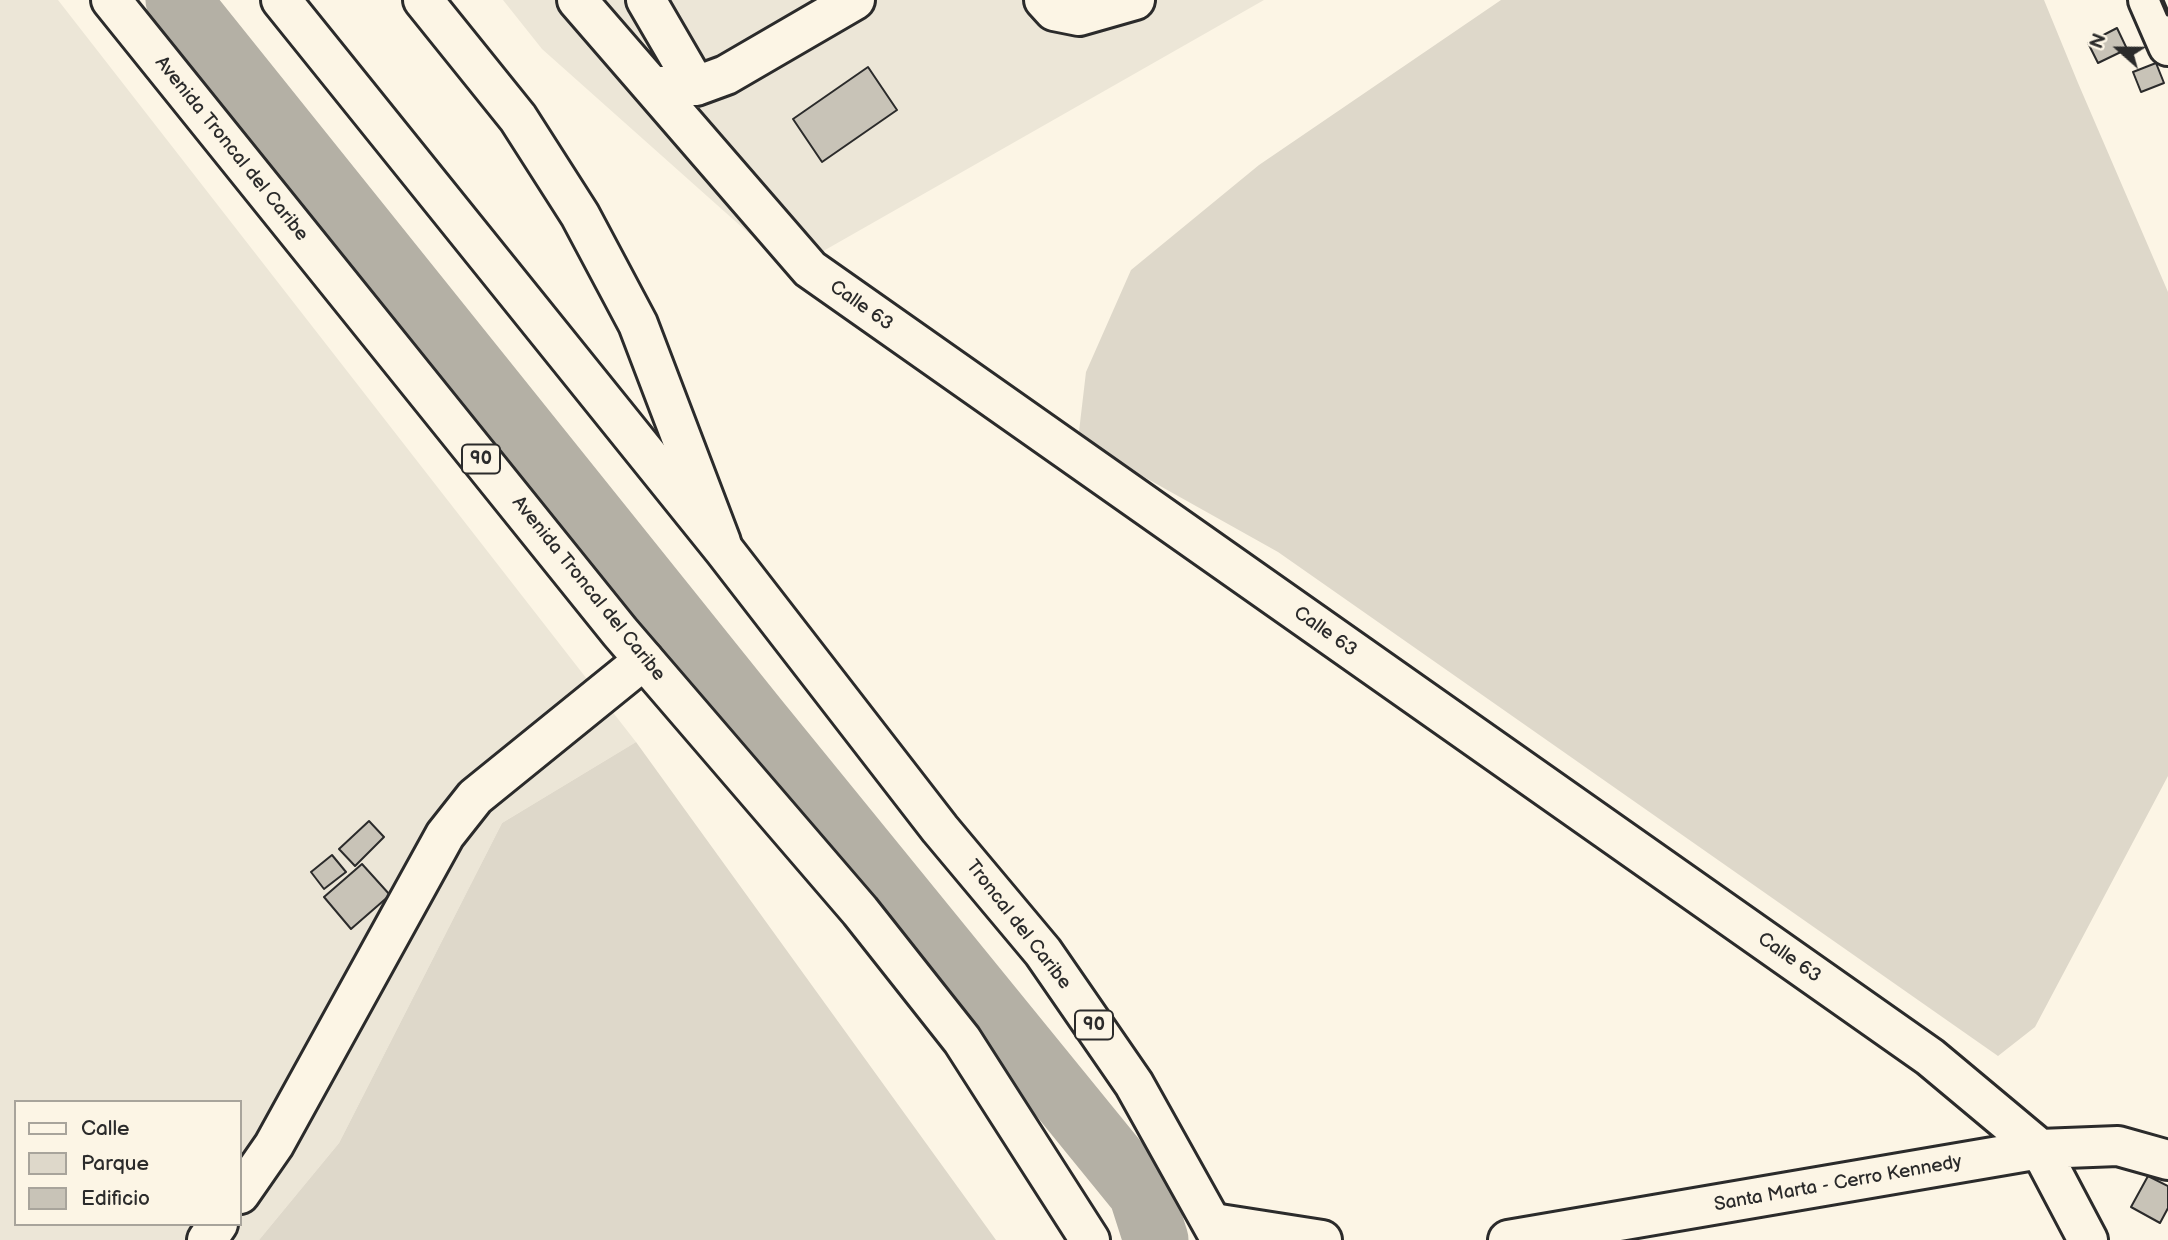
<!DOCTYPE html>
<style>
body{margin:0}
#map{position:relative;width:2168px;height:1240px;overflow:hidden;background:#fcf5e5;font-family:"Balsamiq Sans",sans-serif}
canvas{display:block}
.legend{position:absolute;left:14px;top:1100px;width:228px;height:126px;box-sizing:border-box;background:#fcf5e5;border:2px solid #a8a49b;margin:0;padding:9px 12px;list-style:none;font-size:21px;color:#2b2b2b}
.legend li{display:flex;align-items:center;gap:14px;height:35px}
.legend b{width:35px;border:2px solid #a8a49b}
.north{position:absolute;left:2084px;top:14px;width:70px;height:70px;-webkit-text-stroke:5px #fcf5e5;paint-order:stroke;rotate:291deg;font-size:19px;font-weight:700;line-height:28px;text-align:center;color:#2b2b2b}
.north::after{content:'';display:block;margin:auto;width:24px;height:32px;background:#2b2b2b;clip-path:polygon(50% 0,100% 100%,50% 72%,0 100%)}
</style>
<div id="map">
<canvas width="2168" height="1240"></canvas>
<ul class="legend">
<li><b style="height:9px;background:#fcf5e5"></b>Calle</li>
<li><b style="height:19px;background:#ded8ca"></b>Parque</li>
<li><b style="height:19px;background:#c8c3b7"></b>Edificio</li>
</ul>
<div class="north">N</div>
</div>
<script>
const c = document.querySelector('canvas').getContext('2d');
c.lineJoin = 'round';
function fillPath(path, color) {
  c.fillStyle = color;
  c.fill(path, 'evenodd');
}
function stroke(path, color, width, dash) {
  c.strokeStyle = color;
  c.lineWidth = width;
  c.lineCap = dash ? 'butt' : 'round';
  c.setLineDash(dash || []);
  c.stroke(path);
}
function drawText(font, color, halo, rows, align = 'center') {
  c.font = font + ' "Balsamiq Sans",sans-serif';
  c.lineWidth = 6;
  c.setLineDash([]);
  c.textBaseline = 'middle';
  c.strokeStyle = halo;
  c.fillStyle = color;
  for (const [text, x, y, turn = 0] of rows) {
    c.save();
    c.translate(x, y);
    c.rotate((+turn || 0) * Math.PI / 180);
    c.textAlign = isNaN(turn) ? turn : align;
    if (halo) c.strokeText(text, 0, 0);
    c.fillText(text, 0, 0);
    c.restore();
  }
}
const built = new Path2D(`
 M0,0H58L636,742L502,823L339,1143L259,1240H0ZM16,1102H240V1224H16Z
 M503,0H1264L790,270L542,49Z`);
const green = new Path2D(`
 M1501,0H2044L2078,83L2168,292V776L2035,1027L1998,1056L1278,552L1078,440L1086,372L1131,270L1259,165Z
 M636,742L996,1240H259L339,1143L502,823Z`);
const river = new Path2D(`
 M178,0L756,720L1141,1193L1156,1240`);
const building = new Path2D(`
 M2117,28L2127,49L2098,63L2088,43Z
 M2156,63L2164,83L2141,92L2133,72Z
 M868,67L897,110L822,162L793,119Z
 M369,821L384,837L355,866L339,849Z
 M332,855L346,872L324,889L311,872Z
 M362,864L390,895L351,929L324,897Z
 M2148,1176L2168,1186V1208L2160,1223L2131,1207Z`);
const minor = new Path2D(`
 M423,0L518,118L580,215L638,324L721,542
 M577,0L810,269L1930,1057L2040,1149L2088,1240
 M646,0L696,86
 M1044,0L1054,11L1079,16L1135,0
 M2148,0L2168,46
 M652,86H696L726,75L855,0
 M240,1194L274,1145L445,835L475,797L644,660
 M1213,1223L1322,1240
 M207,1240L218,1224
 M1508,1240L2040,1149L2118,1146L2168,1160`);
const highway = new Path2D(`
 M111,0L620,632L860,911L962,1040L1090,1240
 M281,0L724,550L940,829L1043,952L1134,1084L1221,1240`);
const rail = new Path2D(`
 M2162,0L2168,14`);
const shields = [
 [481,459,38],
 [1094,1025,38]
];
const shieldNames = [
 ["90",481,459],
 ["90",1094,1025]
];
const streetNames = [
 ["Avenida Troncal del Caribe",231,149,51],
 ["Calle 63",861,306,35],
 ["Avenida Troncal del Caribe",588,589,51],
 ["Calle 63",1325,632,35],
 ["Troncal del Caribe",1018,925,52],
 ["Calle 63",1789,958,35],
 ["Santa Marta - Cerro Kennedy",1838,1184,-10]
];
fillPath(built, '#ece6d7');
fillPath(green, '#ded8ca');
stroke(river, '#b4b0a5', 65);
fillPath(building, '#c8c3b7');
stroke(building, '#2b2b2b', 2);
stroke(minor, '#2b2b2b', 44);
stroke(highway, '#2b2b2b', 44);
stroke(minor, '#fcf5e5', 38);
stroke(highway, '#fcf5e5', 38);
stroke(rail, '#2b2b2b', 5);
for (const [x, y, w] of shields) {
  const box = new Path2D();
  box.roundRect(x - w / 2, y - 14.5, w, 29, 5);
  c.fillStyle = '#fcf5e5';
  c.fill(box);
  stroke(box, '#2b2b2b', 2);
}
drawText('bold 18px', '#2b2b2b', null, shieldNames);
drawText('19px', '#2b2b2b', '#fcf5e5', streetNames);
</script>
